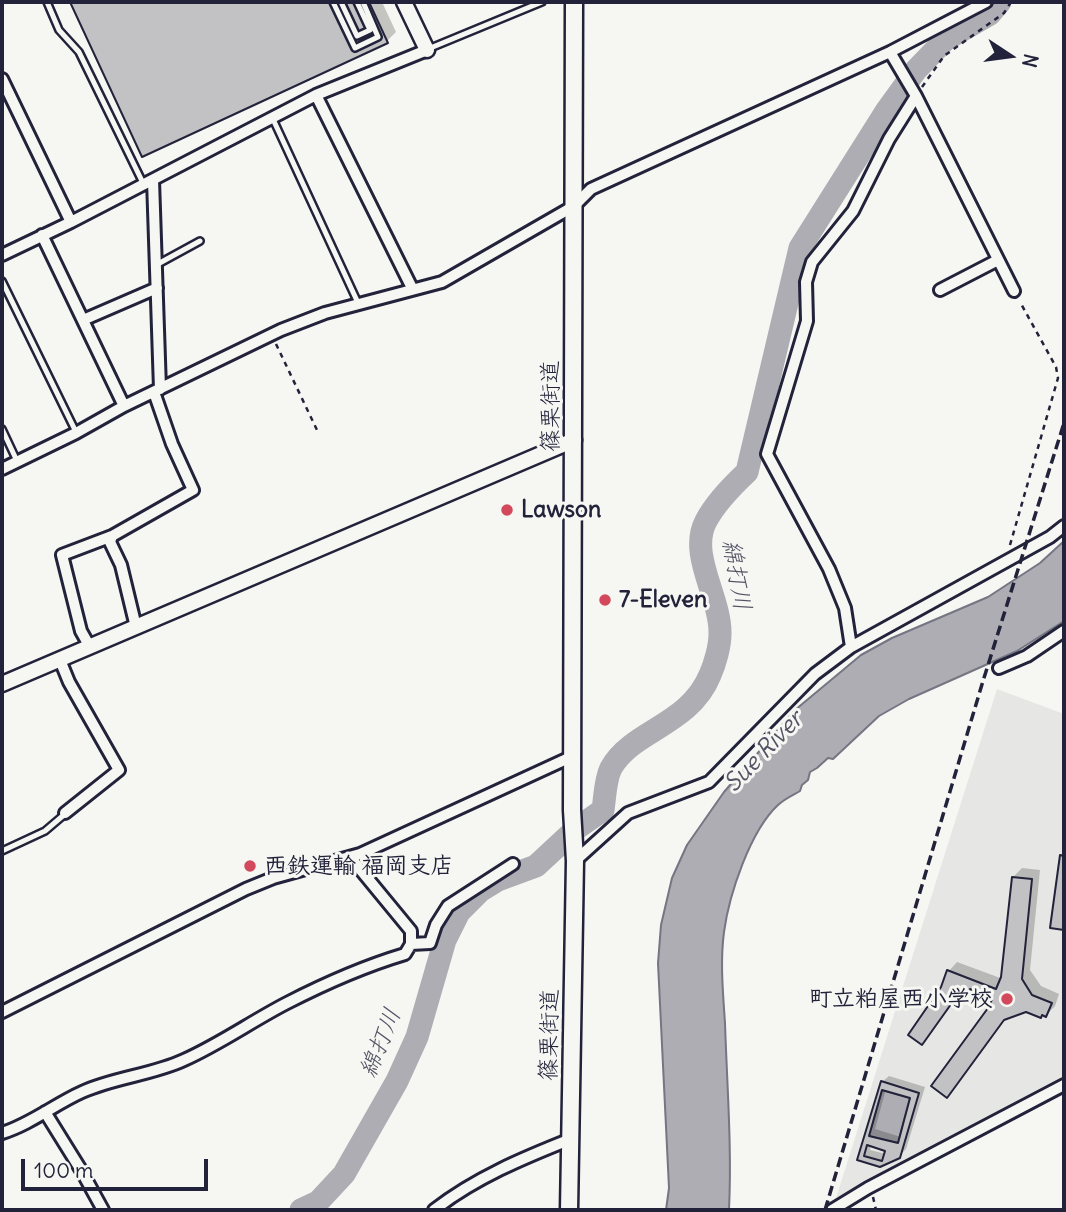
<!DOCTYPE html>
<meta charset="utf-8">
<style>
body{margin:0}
#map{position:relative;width:1066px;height:1212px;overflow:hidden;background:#f6f6f2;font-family:Delius,sans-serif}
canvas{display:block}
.frame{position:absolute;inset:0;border:4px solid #22223b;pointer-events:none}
.north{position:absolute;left:975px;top:21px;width:70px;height:70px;-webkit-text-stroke:5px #f6f6f2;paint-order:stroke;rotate:103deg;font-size:19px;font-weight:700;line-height:28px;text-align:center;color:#22223b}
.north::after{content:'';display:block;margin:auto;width:24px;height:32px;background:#22223b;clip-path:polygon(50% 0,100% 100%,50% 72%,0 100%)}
.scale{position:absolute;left:21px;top:1159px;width:187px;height:32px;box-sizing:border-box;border:4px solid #22223b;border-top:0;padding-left:9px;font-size:21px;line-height:24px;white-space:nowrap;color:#22223b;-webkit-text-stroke:5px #f6f6f2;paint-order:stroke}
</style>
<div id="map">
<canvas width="1066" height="1212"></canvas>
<div class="frame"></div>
<div class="north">N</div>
<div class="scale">100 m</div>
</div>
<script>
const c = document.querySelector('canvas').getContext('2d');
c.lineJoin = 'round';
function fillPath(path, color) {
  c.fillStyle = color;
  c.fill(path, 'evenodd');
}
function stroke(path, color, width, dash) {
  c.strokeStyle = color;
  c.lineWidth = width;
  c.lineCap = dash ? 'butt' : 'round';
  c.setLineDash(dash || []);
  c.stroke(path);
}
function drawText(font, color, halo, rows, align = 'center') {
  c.font = font + ' Delius,"Klee One",sans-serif';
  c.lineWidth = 6;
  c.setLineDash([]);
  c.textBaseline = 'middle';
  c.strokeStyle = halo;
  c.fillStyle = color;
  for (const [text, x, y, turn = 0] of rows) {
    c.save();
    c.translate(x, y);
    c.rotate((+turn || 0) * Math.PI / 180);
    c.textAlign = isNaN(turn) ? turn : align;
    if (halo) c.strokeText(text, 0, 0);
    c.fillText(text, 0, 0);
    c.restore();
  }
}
const built = new Path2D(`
 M997,689L1064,714V1078L836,1198Z`);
const water = new Path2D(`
 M1064,541V621L1017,651L909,699L879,716L833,759L828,758L817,768L810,772L808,780L802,785L800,791C793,795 784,799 778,805C750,831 729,895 724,932C720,962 723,993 725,1023C727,1085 732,1148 729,1210H666L669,1188L658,963L661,925L672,878L687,845L724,792L795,710L861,655L892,638L988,597L1040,563Z
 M882,1090L910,1098L898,1143L869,1136Z`);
const shadow = new Path2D(`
 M72,2H382L396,32L387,41L143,155Z
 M1022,868L1040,870L1030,970L1041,986L1059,994L1055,1006L1046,1015L1026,1010L1007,1017L946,1096L995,996L974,988L966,997L963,994L955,999L922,1043L949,971L957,962L1003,979L1013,877Z
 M889,1076L925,1087L906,1149L899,1156L880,1165L859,1159L882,1082ZM886,1089L913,1097L901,1137L875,1129ZM871,1145L887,1149L886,1154L870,1150Z`);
const river = new Path2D(`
 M301,1210L318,1202L344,1174L397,1081L417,1037L445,940L459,912L480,891L498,880L536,866L577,828L603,810C605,797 605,780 611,768C632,730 689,726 710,675C715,664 720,646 720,634C721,598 688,554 706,521C716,502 732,486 747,472L800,248L887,110L916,70L945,40L990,14L1000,2`);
const building = new Path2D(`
 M70,2H369L388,43L142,157Z
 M1060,855L1064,856V930L1050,928Z
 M1012,877L1032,879L1022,979L1032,995L1052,1003L1046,1017L1042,1015L1041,1018L1026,1012L1004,1020L947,1098L931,1086L988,1008L993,997L970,989L966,999L962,996L957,1003L954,1000L922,1045L908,1035L941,987L947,970L996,989L1001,977Z
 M881,1081L919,1093L900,1158L880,1167L857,1160ZM882,1090L910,1098L898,1143L869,1136ZM867,1145L885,1151L882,1161L864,1156Z`);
const path = new Path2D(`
 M922,87L944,56L1004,13L1011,2
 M276,344L317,430
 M1010,545L1058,378L1056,367L1020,302
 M873,1197L876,1210`);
const service = new Path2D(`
 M47,2L59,30L79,52L143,183
 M333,2L355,48L378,37L363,2
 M341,2L357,36L370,30L357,2
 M428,49L542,2
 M272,117L359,305
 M156,265L200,241
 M2,281L76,432
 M2,429L17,461
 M2,851L45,831L65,814`);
const minor = new Path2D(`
 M2,79L71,222
 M316,95L412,288
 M916,96L1014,291
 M153,180L160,389
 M42,235L124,406
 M2,255L71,222L316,95L427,50
 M940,290L998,260
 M83,320L157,288
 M2,469L76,433L124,406L281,330L325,313L442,282L574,206L591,189L890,52L986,2
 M136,627L121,565L110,542L112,536L193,490L172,444L154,392
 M90,647L81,631L62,555L112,536
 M851,647L845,608L829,569L767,454L807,321L806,282L812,262L853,211L889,139L916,96L890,52
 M60,660L69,682L119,770L65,813
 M999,668L1027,656L1064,631
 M575,861L628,813L709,782L815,674L851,647L1050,537L1064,526
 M411,944L430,943L436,925L448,906L513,864
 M2,1012L246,889L273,878L360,854L573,756
 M45,1112L81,1170L103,1210
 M2,1133C31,1124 55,1104 82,1092C115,1077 152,1075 184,1060C220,1044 252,1021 287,1003C324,984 365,966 405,954L411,944V931L355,863L353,856
 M434,1210C475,1178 523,1158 571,1139
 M832,1210L868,1188L1064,1085`);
const tertiary = new Path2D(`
 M404,2L427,50
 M2,684L574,440`);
const secondary = new Path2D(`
 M569,1210L575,861L572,810L574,2`);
const rail = new Path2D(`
 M825,1210L983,681L1064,423`);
const markers = [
 [507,510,7,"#d1495b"],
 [605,600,7,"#d1495b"],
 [250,866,7,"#d1495b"],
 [1007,999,7,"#d1495b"]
];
const streetNames = [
 ["篠栗街道",551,406,-90],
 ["篠栗街道",550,1035,-89]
];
const poiNames = [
 ["Lawson",521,510],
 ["7-Eleven",619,600],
 ["西鉄運輸 福岡支店",264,866],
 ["町立粕屋西小学校",993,999,"right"]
];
const waterNames = [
 ["綿打川",736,575,80],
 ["Sue River",764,752,-46],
 ["綿打川",381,1043,-68]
];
fillPath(built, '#e6e6e4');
fillPath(water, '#adadb3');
stroke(water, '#757583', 2);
fillPath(shadow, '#0003');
stroke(river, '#adadb3', 23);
fillPath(building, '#c2c2c4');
stroke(building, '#22223b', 2);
stroke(service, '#22223b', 10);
stroke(minor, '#22223b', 16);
stroke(tertiary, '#22223b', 19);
stroke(secondary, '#22223b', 21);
stroke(path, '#22223b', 2.5, [5, 5]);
stroke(service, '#f6f6f2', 5);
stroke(minor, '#f6f6f2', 10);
stroke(tertiary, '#f6f6f2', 14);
stroke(secondary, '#f6f6f2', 16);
stroke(rail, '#22223b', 3.5, [10, 5]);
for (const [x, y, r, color] of markers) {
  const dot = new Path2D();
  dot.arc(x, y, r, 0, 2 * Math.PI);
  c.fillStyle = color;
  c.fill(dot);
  stroke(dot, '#f6f6f2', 2.5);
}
drawText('23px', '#22223b', '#f6f6f2', streetNames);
drawText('bold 23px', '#22223b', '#f6f6f2', poiNames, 'left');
drawText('italic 24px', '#535365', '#f6f6f2', waterNames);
</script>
